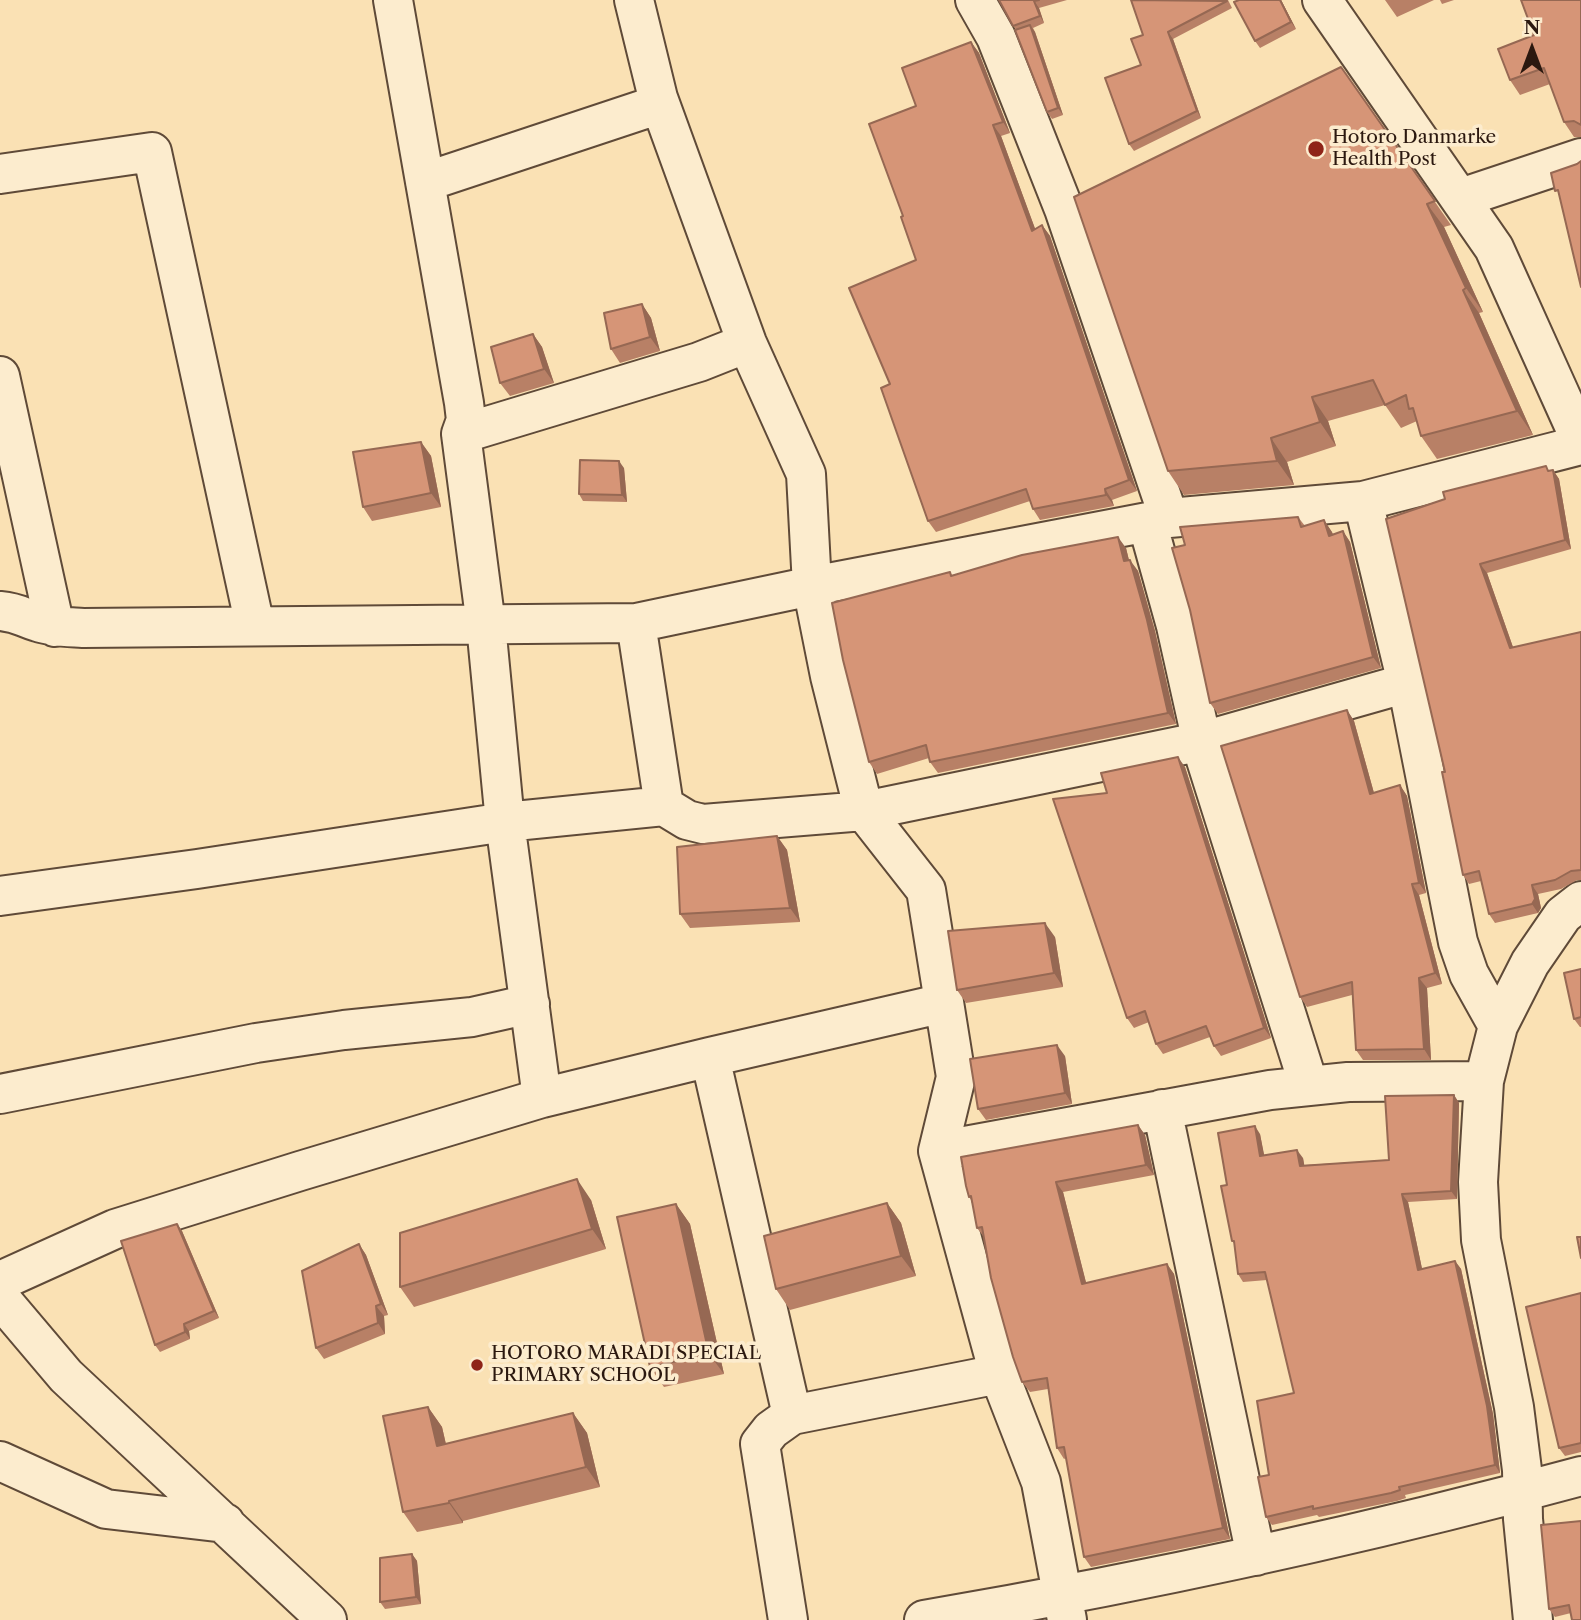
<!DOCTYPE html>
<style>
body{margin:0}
#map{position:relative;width:1581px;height:1620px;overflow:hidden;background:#fae1b4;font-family:"Libre Caslon Text",serif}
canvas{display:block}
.north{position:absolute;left:1497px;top:14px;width:70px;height:70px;-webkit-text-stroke:5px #fcecce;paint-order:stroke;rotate:0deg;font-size:19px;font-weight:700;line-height:28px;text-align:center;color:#2b180f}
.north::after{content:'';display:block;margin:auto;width:24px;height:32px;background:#2b180f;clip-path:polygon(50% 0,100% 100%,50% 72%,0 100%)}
</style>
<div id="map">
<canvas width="1581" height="1620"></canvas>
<div class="north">N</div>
</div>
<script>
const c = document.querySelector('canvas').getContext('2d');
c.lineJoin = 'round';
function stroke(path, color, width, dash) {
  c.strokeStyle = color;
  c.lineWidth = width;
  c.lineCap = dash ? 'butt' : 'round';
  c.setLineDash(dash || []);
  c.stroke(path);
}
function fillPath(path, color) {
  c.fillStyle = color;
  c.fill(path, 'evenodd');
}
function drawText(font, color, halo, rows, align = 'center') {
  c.font = font + ' "Libre Caslon Text",serif';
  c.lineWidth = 7;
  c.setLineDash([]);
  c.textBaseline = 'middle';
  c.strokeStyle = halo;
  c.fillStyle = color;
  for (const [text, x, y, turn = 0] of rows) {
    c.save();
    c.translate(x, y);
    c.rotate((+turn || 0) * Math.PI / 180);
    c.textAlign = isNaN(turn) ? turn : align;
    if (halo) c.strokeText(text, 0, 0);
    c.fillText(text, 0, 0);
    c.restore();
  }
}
const minor = new Path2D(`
 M393,0L464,403L466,420L461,434L486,625L505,822L542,1098
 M634,0L658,98L747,343L806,474L812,586L830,676L864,811L926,890L956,1077L938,1151L999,1374L1041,1482L1067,1620
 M975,0L996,37L1064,209L1169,518
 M1322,0L1494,248L1581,441
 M0,174L152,152L255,626
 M425,182L660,104
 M1461,198L1581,158
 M0,376L55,627
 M461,434L699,362L747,343
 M1363,501L1407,683L1458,942L1469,974L1498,1026
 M1147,522L1176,626L1206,760L1309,1086
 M0,611C20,613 21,617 38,622C52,627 68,627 83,628L636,623L812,586L1169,518L1363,501L1581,445
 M636,623L664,806
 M0,896L197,869L505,822L664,806L687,820L703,824L864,811L1203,741L1407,683
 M710,1057L792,1415L999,1374
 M0,1094L256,1043L344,1030L472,1017L530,1004
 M1162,1109L1256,1556
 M938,1151L1270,1090L1348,1082L1484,1081
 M0,1281L115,1229L300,1171L542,1098L710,1057L944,1003
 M0,1298L66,1376L327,1620
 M0,1461L106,1509L225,1523
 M788,1620L760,1444L771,1430L792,1415
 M924,1620C1145,1582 1364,1535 1581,1476
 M1533,1620L1523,1519L1522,1470L1514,1407L1481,1240L1478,1182L1484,1081L1498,1026L1530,963L1563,915L1581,901`);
const wall = new Path2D(`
 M999,0H1067L1039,8L1044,23L1033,28L1035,32L1063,115L1052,119L1047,112L1016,30Z
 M1131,0H1228L1232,8L1173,39L1201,118L1134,151L1129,144L1141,65L1143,35Z
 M1239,0H1281L1296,29L1260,48L1255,41Z
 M1385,0H1434L1397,17Z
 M1440,0H1454L1442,4Z
 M1581,0V137H1574L1564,122L1550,84L1520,95L1510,80L1534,35Z
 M971,42L979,53L1010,133L1001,136L1035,229L1042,225L1050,236L1137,491L1112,500L1114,506L1040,520L1033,509L1030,501L936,532L928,521L890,384L916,260V106Z
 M1341,67L1451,225L1444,227L1483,312L1479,313L1533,435L1437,459L1421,436L1417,421L1401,428L1385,405L1328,421L1336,446L1287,462L1294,485L1184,495L1168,471Z
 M642,304L651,318L660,351L620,363L611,349Z
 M533,334L542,347L554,383L510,396L500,383Z
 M421,442L431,456L441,507L372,521L363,507Z
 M624,468L627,502L583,501L579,494Z
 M1553,470L1559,479L1571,549L1487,573L1513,647L1581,632V880H1577L1561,889L1538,894L1541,908L1538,913L1495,923L1489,914L1481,881L1469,884L1463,875L1445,772L1386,519Z
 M1298,517L1305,526L1324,520L1333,534L1343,531L1350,542L1381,668L1218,714L1210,703Z
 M1126,548L1129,560L1138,571L1155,631L1176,724L938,773L930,762L929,758L877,774L869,762L950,572L952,575Z
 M1347,710L1354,721L1374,793L1400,785L1407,796L1426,893L1419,895L1442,984L1427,988L1431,1060H1363L1356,1050L1352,995L1307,1007L1300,997Z
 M1185,767L1271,1038L1221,1056L1214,1046L1210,1037L1163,1054L1156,1044L1149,1022L1134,1028L1127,1018L1107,793Z
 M777,836L787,850L800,922L690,928L680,914Z
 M1055,937L1063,987L966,1003L957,990Z
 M1581,969V1027H1580L1574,1019Z
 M1065,1056L1072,1104L986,1120L978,1109Z
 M1454,1095L1459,1103L1457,1199L1408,1202L1422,1269L1455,1261L1461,1269L1493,1414L1500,1473L1405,1495L1406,1498L1397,1501L1319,1517L1317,1515L1272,1525L1266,1517L1269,1475L1294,1393L1267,1280L1243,1282L1238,1274L1235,1244L1232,1241L1227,1185L1260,1134L1264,1156L1303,1158L1304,1165L1389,1160Z
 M1138,1125L1145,1135L1154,1175L1063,1192L1086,1283L1167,1264L1174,1274L1230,1539L1091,1567L1084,1557L1066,1458L1064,1459L1057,1448L1048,1389L1030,1392L1022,1382L984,1237L977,1228L972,1201L969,1197Z
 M591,1200L606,1249L414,1307L400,1287Z
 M887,1203L901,1223L916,1276L790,1310L776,1289Z
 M676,1204L690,1224L724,1374L664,1387L650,1367Z
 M177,1224L182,1231L219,1318L189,1331L190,1339L160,1352L155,1345Z
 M359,1244L366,1255L388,1315L384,1316L385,1334L324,1359L316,1348Z
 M1581,1293V1452L1565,1456L1559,1448Z
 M428,1407L442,1427L446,1444L573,1413L587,1433L600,1487L463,1521V1523L417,1532L403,1512Z
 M1581,1521L1571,1613L1555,1617L1549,1609Z
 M412,1554L417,1561L421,1604L385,1609L380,1602Z`);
const shadedWall = new Path2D(`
 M1280,0H1281L1296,29L1291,22Z
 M1034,1L1039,8L1044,23L1040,16Z
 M1030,25L1035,32L1063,115L1058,108Z
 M1168,32L1173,39L1201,118L1197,111Z
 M971,42L979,53L1010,133L1003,122Z
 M993,125L1001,136L1040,242L1032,231Z
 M1427,204L1444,227L1483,312L1466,288Z
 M1042,225L1050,236L1137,491L1129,480Z
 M1463,290L1479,313L1533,435L1517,411Z
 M642,304L651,318L660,351L650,337Z
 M533,334L542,347L554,383L544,369Z
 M1312,397L1328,421L1336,446L1320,422Z
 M1271,438L1287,462L1294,485L1277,461Z
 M421,442L431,456L441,507L431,493Z
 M619,461L624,468L627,502L622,495Z
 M1553,470L1559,479L1571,549L1565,540Z
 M1105,489L1112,500L1114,506L1106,495Z
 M1324,520L1332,532L1337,547L1329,536Z
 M1343,531L1350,542L1381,668L1373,657Z
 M1118,537L1126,548L1132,573L1124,561Z
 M1130,560L1138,571L1155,631L1176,724L1168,713Z
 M1480,564L1487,573L1516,656L1510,648Z
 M1347,710L1354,721L1377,804L1370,794Z
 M1178,757L1185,767L1271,1038L1264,1028Z
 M1400,785L1407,796L1426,893L1419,883Z
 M777,836L787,850L800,922L790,908Z
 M1412,884L1419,895L1442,984L1435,973Z
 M1532,885L1538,894L1541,908L1538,913L1532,904Z
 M1045,923L1055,937L1063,987L1054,973Z
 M1419,978L1427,988L1431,1060L1424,1049Z
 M1057,1045L1065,1056L1072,1104L1065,1093Z
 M1454,1095L1459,1103L1457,1199L1451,1191Z
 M1138,1125L1145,1135L1154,1175L1146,1165Z
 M1255,1126L1260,1134L1266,1164L1260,1156Z
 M1297,1150L1303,1158L1306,1174L1300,1166Z
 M577,1179L591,1200L606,1249L592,1229Z
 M1056,1182L1063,1192L1089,1294L1082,1284Z
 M1402,1194L1408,1202L1424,1278L1418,1270Z
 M887,1203L901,1223L916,1276L901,1256Z
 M676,1204L690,1224L724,1374L709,1354Z
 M177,1224L182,1231L219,1318L214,1311Z
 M359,1244L366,1255L388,1315L381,1304Z
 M1455,1261L1461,1269L1493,1414L1500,1473L1495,1465Z
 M1167,1264L1174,1274L1230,1539L1223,1528Z
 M376,1306L384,1316L385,1334L378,1323Z
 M184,1324L189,1331L190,1339L185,1332Z
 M428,1407L442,1427L451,1467L437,1446Z
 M573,1413L587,1433L600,1487L586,1467Z
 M449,1501L463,1521V1523L449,1503Z
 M412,1554L417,1561L421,1604L416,1597Z`);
const building = new Path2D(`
 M999,0H1039L1034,1L1040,16L1013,26Z
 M1131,0L1227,1L1168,32L1197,111L1129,144L1105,78L1141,65L1131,39L1143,35Z
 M1239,0H1280L1291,22L1255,41L1234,2Z
 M1521,0H1581V125L1574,121L1564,122L1544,68L1510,80L1498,49L1534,35Z
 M1030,25L1058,108L1047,112L1015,30Z
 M971,42L1003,122L993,125L1032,231L1042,225L1129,480L1105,489L1106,495L1033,509L1026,489L928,521L881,388L890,384L849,288L916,260L901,217L903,216L869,124L916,106L902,68Z
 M1341,67L1435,201L1427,204L1466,288L1463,290L1517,411L1421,436L1413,408L1409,409L1406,395L1385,405L1373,380L1312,397L1320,422L1271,438L1277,461L1168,471L1074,197Z
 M1581,161V287L1558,190L1555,191L1551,173L1577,164Z
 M642,304L650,337L611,349L604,313Z
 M533,334L544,369L500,383L491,347Z
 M421,442L431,493L363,507L353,452Z
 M580,460L619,461L622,495L579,494Z
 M1546,466L1548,471L1553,470L1565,540L1480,564L1510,648L1581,632V870L1571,871L1555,880L1532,885L1535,899L1532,904L1489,914L1479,871L1463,875L1442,772H1445L1386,519L1445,499L1443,492Z
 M1298,517L1301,527L1324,520L1329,536L1343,531L1373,657L1210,703L1190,610L1172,548L1185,545L1180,527Z
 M1118,537L1124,561L1130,560L1147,620L1168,713L930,762L926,745L869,762L843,660L832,603L950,572L951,576L1022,555Z
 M1347,710L1370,794L1400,785L1419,883L1412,884L1435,973L1419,978L1424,1049L1356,1050L1352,982L1300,997L1221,746Z
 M1178,757L1264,1028L1214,1046L1206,1026L1156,1044L1145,1011L1127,1018L1053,799L1107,793L1101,773Z
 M777,836L790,908L680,914L677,847Z
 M1045,923L1054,973L957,990L948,931Z
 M1581,969V1017L1574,1019L1564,973Z
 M1057,1045L1065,1093L978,1109L970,1059Z
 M1454,1095L1451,1191L1402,1194L1418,1270L1455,1261L1487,1406L1495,1465L1399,1487L1400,1490L1391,1493L1313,1509V1506L1266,1517L1258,1477L1269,1475L1257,1401L1294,1393L1265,1272L1238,1274L1234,1241H1232L1221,1186L1227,1185L1218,1133L1255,1126L1260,1156L1297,1150L1300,1166L1389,1160L1385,1096Z
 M1138,1125L1146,1165L1056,1182L1082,1284L1167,1264L1223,1528L1084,1557L1064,1447L1057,1448L1047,1378L1022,1382L1013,1357L991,1278L982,1227L977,1228L971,1196L969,1197L966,1186L961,1157Z
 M577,1179L592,1229L400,1287V1233Z
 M887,1203L901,1256L776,1289L764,1236Z
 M676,1204L709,1354L650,1367L617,1217Z
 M177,1224L214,1311L184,1324L185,1332L155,1345L121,1241Z
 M1577,1237H1581V1258Z
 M359,1244L381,1304L376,1306L378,1323L316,1348L302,1271Z
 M1581,1293V1443L1559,1448L1526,1307Z
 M428,1407L437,1446L573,1413L586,1467L449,1501V1503L403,1512L383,1416Z
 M1581,1521V1620H1572L1569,1605L1549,1609L1541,1525Z
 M412,1554L416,1597L380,1602V1558Z`);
const markers = [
 [1316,149,9,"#8f2418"],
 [477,1365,7,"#8f2418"]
];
const poiNames = [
 ["Hotoro Danmarke",1332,138],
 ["Health Post",1332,160],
 ["HOTORO MARADI SPECIAL",491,1354],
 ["PRIMARY SCHOOL",491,1376]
];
stroke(minor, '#5f4a38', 42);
stroke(minor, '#fcecce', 38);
fillPath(wall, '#b88066');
fillPath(shadedWall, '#966853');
fillPath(building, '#d69577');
stroke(building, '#966853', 2);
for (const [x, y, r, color] of markers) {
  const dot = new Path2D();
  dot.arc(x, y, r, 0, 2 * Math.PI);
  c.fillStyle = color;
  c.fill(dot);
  stroke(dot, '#fcecce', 2.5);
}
drawText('19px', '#2b180f', '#fcecce', poiNames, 'left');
</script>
